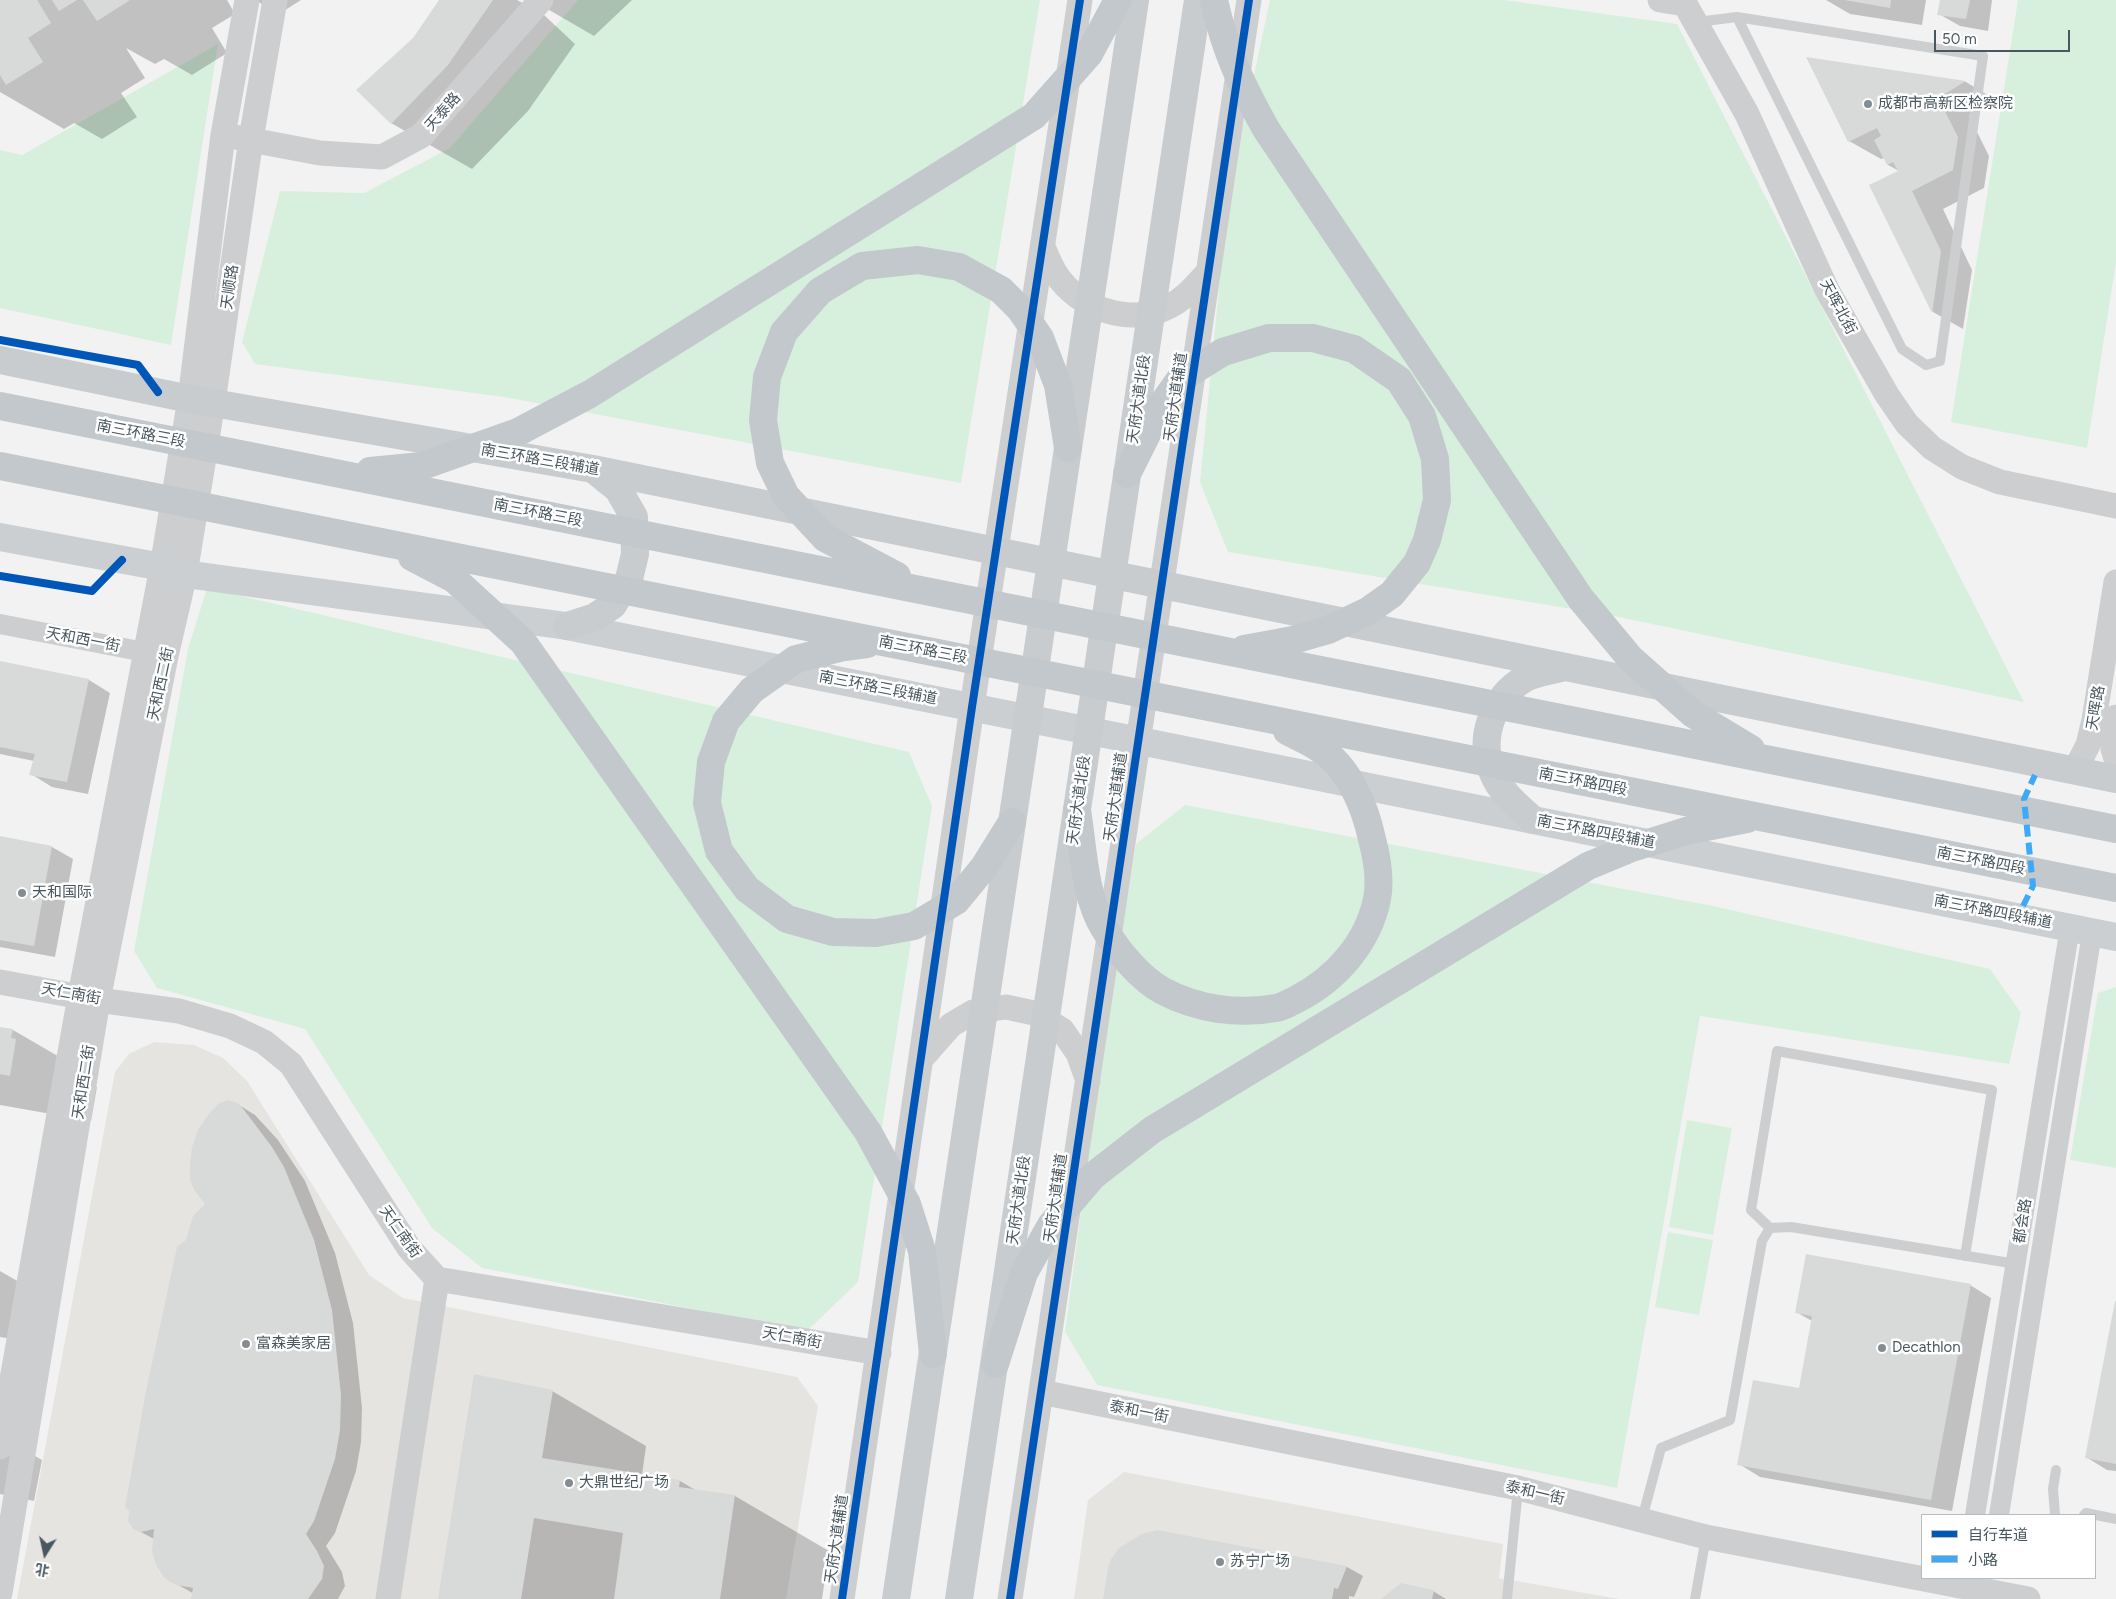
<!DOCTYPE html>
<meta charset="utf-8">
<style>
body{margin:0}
#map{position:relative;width:2116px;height:1599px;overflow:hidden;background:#f2f2f2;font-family:Figtree,"Noto Sans SC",sans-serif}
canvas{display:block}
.legend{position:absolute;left:1921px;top:1514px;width:175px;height:65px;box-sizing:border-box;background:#fff;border:1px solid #b6bcbf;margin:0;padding:6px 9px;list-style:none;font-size:15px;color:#49575f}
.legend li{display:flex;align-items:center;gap:10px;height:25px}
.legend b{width:25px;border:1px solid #b6bcbf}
.north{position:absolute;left:20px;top:1529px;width:50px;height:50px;-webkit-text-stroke:4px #fff;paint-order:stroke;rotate:190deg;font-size:14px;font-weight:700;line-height:20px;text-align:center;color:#49575f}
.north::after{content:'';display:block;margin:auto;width:18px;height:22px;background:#49575f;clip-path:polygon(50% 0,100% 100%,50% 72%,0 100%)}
.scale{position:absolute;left:1934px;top:30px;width:136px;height:22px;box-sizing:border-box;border:2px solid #49575f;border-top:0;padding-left:6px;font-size:15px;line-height:18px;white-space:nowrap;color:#49575f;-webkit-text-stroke:4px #fff;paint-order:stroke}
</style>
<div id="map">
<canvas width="2116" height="1599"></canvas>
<ul class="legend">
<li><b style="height:6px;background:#0057b8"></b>自行车道</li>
<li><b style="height:6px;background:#3fa9f5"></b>小路</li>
</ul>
<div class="north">北</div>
<div class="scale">50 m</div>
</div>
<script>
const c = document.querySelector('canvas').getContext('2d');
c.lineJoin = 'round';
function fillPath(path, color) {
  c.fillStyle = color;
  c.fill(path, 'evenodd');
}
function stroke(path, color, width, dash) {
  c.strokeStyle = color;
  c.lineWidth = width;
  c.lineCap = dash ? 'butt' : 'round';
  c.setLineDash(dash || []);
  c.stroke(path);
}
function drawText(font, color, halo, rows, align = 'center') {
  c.font = font + ' Figtree,"Noto Sans SC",sans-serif';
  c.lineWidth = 5;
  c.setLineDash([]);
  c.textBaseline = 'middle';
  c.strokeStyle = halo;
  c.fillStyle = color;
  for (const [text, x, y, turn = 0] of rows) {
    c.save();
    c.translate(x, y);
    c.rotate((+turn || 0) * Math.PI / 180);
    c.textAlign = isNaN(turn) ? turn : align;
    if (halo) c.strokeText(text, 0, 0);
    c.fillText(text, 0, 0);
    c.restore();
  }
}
const commercial = new Path2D(`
 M154,1042L194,1045L223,1058L247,1081L369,1275L403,1298L797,1377L818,1406L786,1599H17L115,1072L129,1054Z
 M1124,1472L1503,1544L1499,1578L1619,1599H1074L1088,1500Z`);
const green = new Path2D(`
 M578,0H1040L961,483L504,397L255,364L242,342L280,191L364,193L450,148Z
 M1270,0H1504L1677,24L2024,702L1614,616L1228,552L1200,482L1228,196Z
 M2018,0H2116V262L2087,448L1951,422Z
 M218,44L171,345L0,308V150L22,155Z
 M207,588L909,752L932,806L858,1282L807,1331L482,1268L432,1228L305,1029L157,988L134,951L188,649Z
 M1185,805L1713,906L1990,969L2021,1013L2009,1064L1700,1016L1617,1488L1097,1385L1065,1332L1105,1031L1136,844Z
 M2116,987V1168L2070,1160L2098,993Z
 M1687,1120L1732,1128L1713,1235L1669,1227Z
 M1668,1232L1713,1240L1699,1315L1655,1307Z`);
const shadow = new Path2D(`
 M0,0H227L235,14L212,28L227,53L192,75L164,59L155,64L126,48L145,78L121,93L137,117L102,139L74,123L64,129L0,92Z
 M255,0H301L279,14Z
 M441,0H517L544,15L575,44L528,111L472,169L391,123L414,39Z
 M532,0H632L594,36Z
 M1826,0H1926L1922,25L1850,14Z
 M1941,0H1992L1988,31L1960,26L1939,14Z
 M1808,59L1966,82L1996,100L1969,116L1989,156L1984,188L1943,209L1972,270L1963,329L1933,312L1871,186L1899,171L1888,165L1884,158L1881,159L1849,141Z
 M0,662L89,680L110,693L88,794L52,787L31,774L34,761L0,754Z
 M0,837L52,847L73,859L55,957L0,947Z
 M0,1028L13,1030L94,1077L92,1084L97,1087L91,1121L0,1105Z
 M234,1102L255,1115L278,1140L305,1181L335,1253L353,1323L362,1408L361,1442L356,1471L335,1533L326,1546L342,1572L345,1586L338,1599H193L194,1594L177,1584L154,1539L137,1530L187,1240L207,1204Z
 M0,1271L52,1301L49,1345L0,1337Z
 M1970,1285L1991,1298L1952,1511L1760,1477L1739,1464L1800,1390L1812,1321L1796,1312Z
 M2116,1303V1471L2107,1470L2086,1457Z
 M552,1391L646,1446L642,1475L680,1481L697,1491L735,1496L829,1551L822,1599H440Z
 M0,1436L42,1460L34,1501L0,1494Z
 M1157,1531L1347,1567L1363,1576L1354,1597L1349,1596V1599H1104L1120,1549L1142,1535Z
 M1433,1591L1446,1599H1383Z`);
const building = new Path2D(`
 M0,0H37L51,23L28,38L43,62L6,85L0,75Z
 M52,0H77L59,11Z
 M83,0H130L97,21Z
 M439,0H493L448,65L391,124L356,90L413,38Z
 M1845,0H1891L1890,8Z
 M1940,0H1970L1966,19L1937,15Z
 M1806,57L1966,81L1938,98L1958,137L1953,170L1912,191L1941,251L1932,313L1869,185L1898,171L1893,162L1887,165L1874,140L1881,136L1877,128L1848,142Z
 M0,661L89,679L67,782L29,775L35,754L0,747Z
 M0,836L52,846L34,946L0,940Z
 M0,1027L13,1029L11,1038L16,1039L10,1076L0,1074Z
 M228,1100L238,1103L244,1110L272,1147L284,1167L314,1240L332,1310L341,1395L340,1430L335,1459L314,1521L306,1534L317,1551L324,1566L322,1579L308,1599H191L193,1588L177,1585L170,1582L164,1577L156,1565L152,1551L154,1529L141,1532L133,1529L128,1521L129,1511L125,1507L146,1391L177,1247L186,1240L193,1216L205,1204L195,1191L190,1180V1165L192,1147L198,1130L208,1115L218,1104Z
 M1806,1254L1971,1284L1931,1500L1737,1465L1753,1380L1799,1388L1812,1316L1795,1313Z
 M2115,1301H2116V1464L2085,1458Z
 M474,1374L553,1390L542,1458L680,1480L679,1487L735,1495L720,1599H614L623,1533L534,1518L521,1599H438Z
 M1157,1530L1347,1566L1338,1589L1334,1588L1332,1599H1103L1108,1568L1111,1559L1119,1548L1142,1534Z
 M1401,1583L1434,1590L1432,1599H1381Z`);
const service = new Path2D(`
 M1697,22L1737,17L1983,56L1940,361L1926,365L1902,349L1737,17
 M1770,1228L1751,1210L1777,1051L1992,1090L1965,1256
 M2055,1515L2053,1489L2056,1470
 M2084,1515L2086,1513L2116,1519
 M1642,1519L1661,1448L1730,1420L1762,1241L1770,1228L1791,1227L2016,1264
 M1507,1599L1518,1489
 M1695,1599L1706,1537`);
const minor = new Path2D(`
 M0,624L160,655
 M1975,1515L2070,927
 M1999,1515L2092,933`);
const tertiary = new Path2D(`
 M1660,0L1685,4
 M1685,4L1747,114L1827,290L1887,395L1907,424L1932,448L1962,467L2000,482L2116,506
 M235,137L320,153L382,157L421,136L541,0
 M1043,247C1047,256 1051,266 1056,274C1079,309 1130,326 1168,307C1185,299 1196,285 1208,272
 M2116,717L2113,749L2116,759
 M2075,770L2088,745L2094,720L2116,582
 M0,982L98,1000L179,1011L230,1026L264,1042L291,1064L409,1248L437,1279L879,1353
 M922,1058L951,1025L973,1012L1006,1007L1034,1013L1062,1030L1078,1053L1088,1081
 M1041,1392L1518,1488L1706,1537L2028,1599
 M0,1447L80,996L162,567L190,399L223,135L247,0
 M0,1593L98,1000L166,656L185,574L213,402L251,139L275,0
 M388,1599L437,1279
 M842,1599L972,707L1080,0
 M1010,1599L1249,0`);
const secondary = new Path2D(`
 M0,537L162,567L185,574L567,626L2116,937`);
const primary = new Path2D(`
 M0,360L190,399L593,469L2116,779
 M567,626L595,617L613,605L629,579L635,554L634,517L618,489L593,469
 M1533,820C1518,806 1501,793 1493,773C1477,740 1493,697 1524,679C1534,673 1550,671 1561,668
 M896,1599L1135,0
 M959,1599L1198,0`);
const trunk = new Path2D(`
 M1214,0C1225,51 1241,84 1266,129L1581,599L1630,658L1693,714L1751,749
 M0,406L2116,829
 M0,466L2116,888
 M370,471L422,466L518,432L590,394L1034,116L1089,54L1118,0
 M1127,474L1161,406L1181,378L1223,352L1269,338H1313L1354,349L1399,380L1422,416L1435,459L1437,500L1427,540L1417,563L1392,594L1368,611L1328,630L1293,640L1244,649
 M412,557L454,579L523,642L868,1132L907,1204L922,1251L933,1354
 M897,576L825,538L786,496L770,463L763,420L767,377L784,332L820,291L862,266L918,260L959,267L1001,290L1020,309L1040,338L1058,385L1068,448
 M867,644L844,647L796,659L752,690L726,721L711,762L707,803L719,851L747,889L787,919L833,932L876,933L914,926L956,901L984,867L1012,822
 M1077,810C1083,846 1084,896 1104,928C1117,950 1139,978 1163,991C1197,1009 1238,1015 1276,1008C1283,1007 1291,1002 1297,999C1336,979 1368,943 1377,899C1381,879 1377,858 1372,839C1365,807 1349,767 1320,749C1310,742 1298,737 1287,731
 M995,1364L1024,1273L1051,1225L1093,1176L1152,1130L1588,866L1629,849L1686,831L1747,819`);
const quiet = new Path2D(`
 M2023,906L2033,886L2024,799L2035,775`);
const cycleway = new Path2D(`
 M0,340L138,365L158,392
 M0,576L92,591L122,560
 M842,1599L972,707L1080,0
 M1010,1599L1249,0`);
const markers = [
 [1868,104,5,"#848d92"],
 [22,893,5,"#848d92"],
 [246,1344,5,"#848d92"],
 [1882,1348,5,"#848d92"],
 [569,1483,5,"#848d92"],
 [1220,1562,5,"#848d92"]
];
const poiNames = [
 ["成都市高新区检察院",1878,104],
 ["天和国际",32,893],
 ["富森美家居",256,1344],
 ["Decathlon",1892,1348],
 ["大鼎世纪广场",579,1483],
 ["苏宁广场",1230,1562]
];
const streetNames = [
 ["天泰路",443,112,-49],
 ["天顺路",230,287,-82],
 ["天晖北街",1838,307,62],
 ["天府大道辅道",1176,397,-82],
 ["天府大道北段",1139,399,-82],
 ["南三环路三段",141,434,11],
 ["南三环路三段辅道",540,460,10],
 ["南三环路三段",538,513,11],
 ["天和西一街",83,640,11],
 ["南三环路三段",923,650,11],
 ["天和西二街",161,684,-78],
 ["南三环路三段辅道",878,688,11],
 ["天晖路",2096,708,-80],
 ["南三环路四段",1583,782,11],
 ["天府大道辅道",1116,797,-82],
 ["天府大道北段",1079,800,-82],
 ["南三环路四段辅道",1596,832,11],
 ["南三环路四段",1981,861,11],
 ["南三环路四段辅道",1993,912,11],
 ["天仁南街",71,994,10],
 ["天和西二街",84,1082,-81],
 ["天府大道辅道",1056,1198,-82],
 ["天府大道北段",1019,1200,-82],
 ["都会路",2023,1221,-81],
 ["天仁南街",400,1232,55],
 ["天仁南街",792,1338,10],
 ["泰和一街",1139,1412,11],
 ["泰和一街",1535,1493,13],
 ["天府大道辅道",837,1539,-82]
];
fillPath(commercial, '#e6e4e1');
fillPath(green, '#d7f0de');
fillPath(shadow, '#0003');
fillPath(building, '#d8dada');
stroke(service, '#ccced0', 10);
stroke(minor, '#ccced0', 20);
stroke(tertiary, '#ccced0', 25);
stroke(secondary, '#cccfd2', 28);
stroke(primary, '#c8cccf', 28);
stroke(trunk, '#c2c8cb', 28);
stroke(quiet, '#3fa9f5', 6, [12, 6]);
stroke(cycleway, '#0057b8', 8);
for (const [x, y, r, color] of markers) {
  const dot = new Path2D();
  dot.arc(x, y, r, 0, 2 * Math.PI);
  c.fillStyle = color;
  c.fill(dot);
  stroke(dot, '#fff', 2);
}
drawText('15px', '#49575f', '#fff', poiNames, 'left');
drawText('15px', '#49575f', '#fff', streetNames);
</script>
